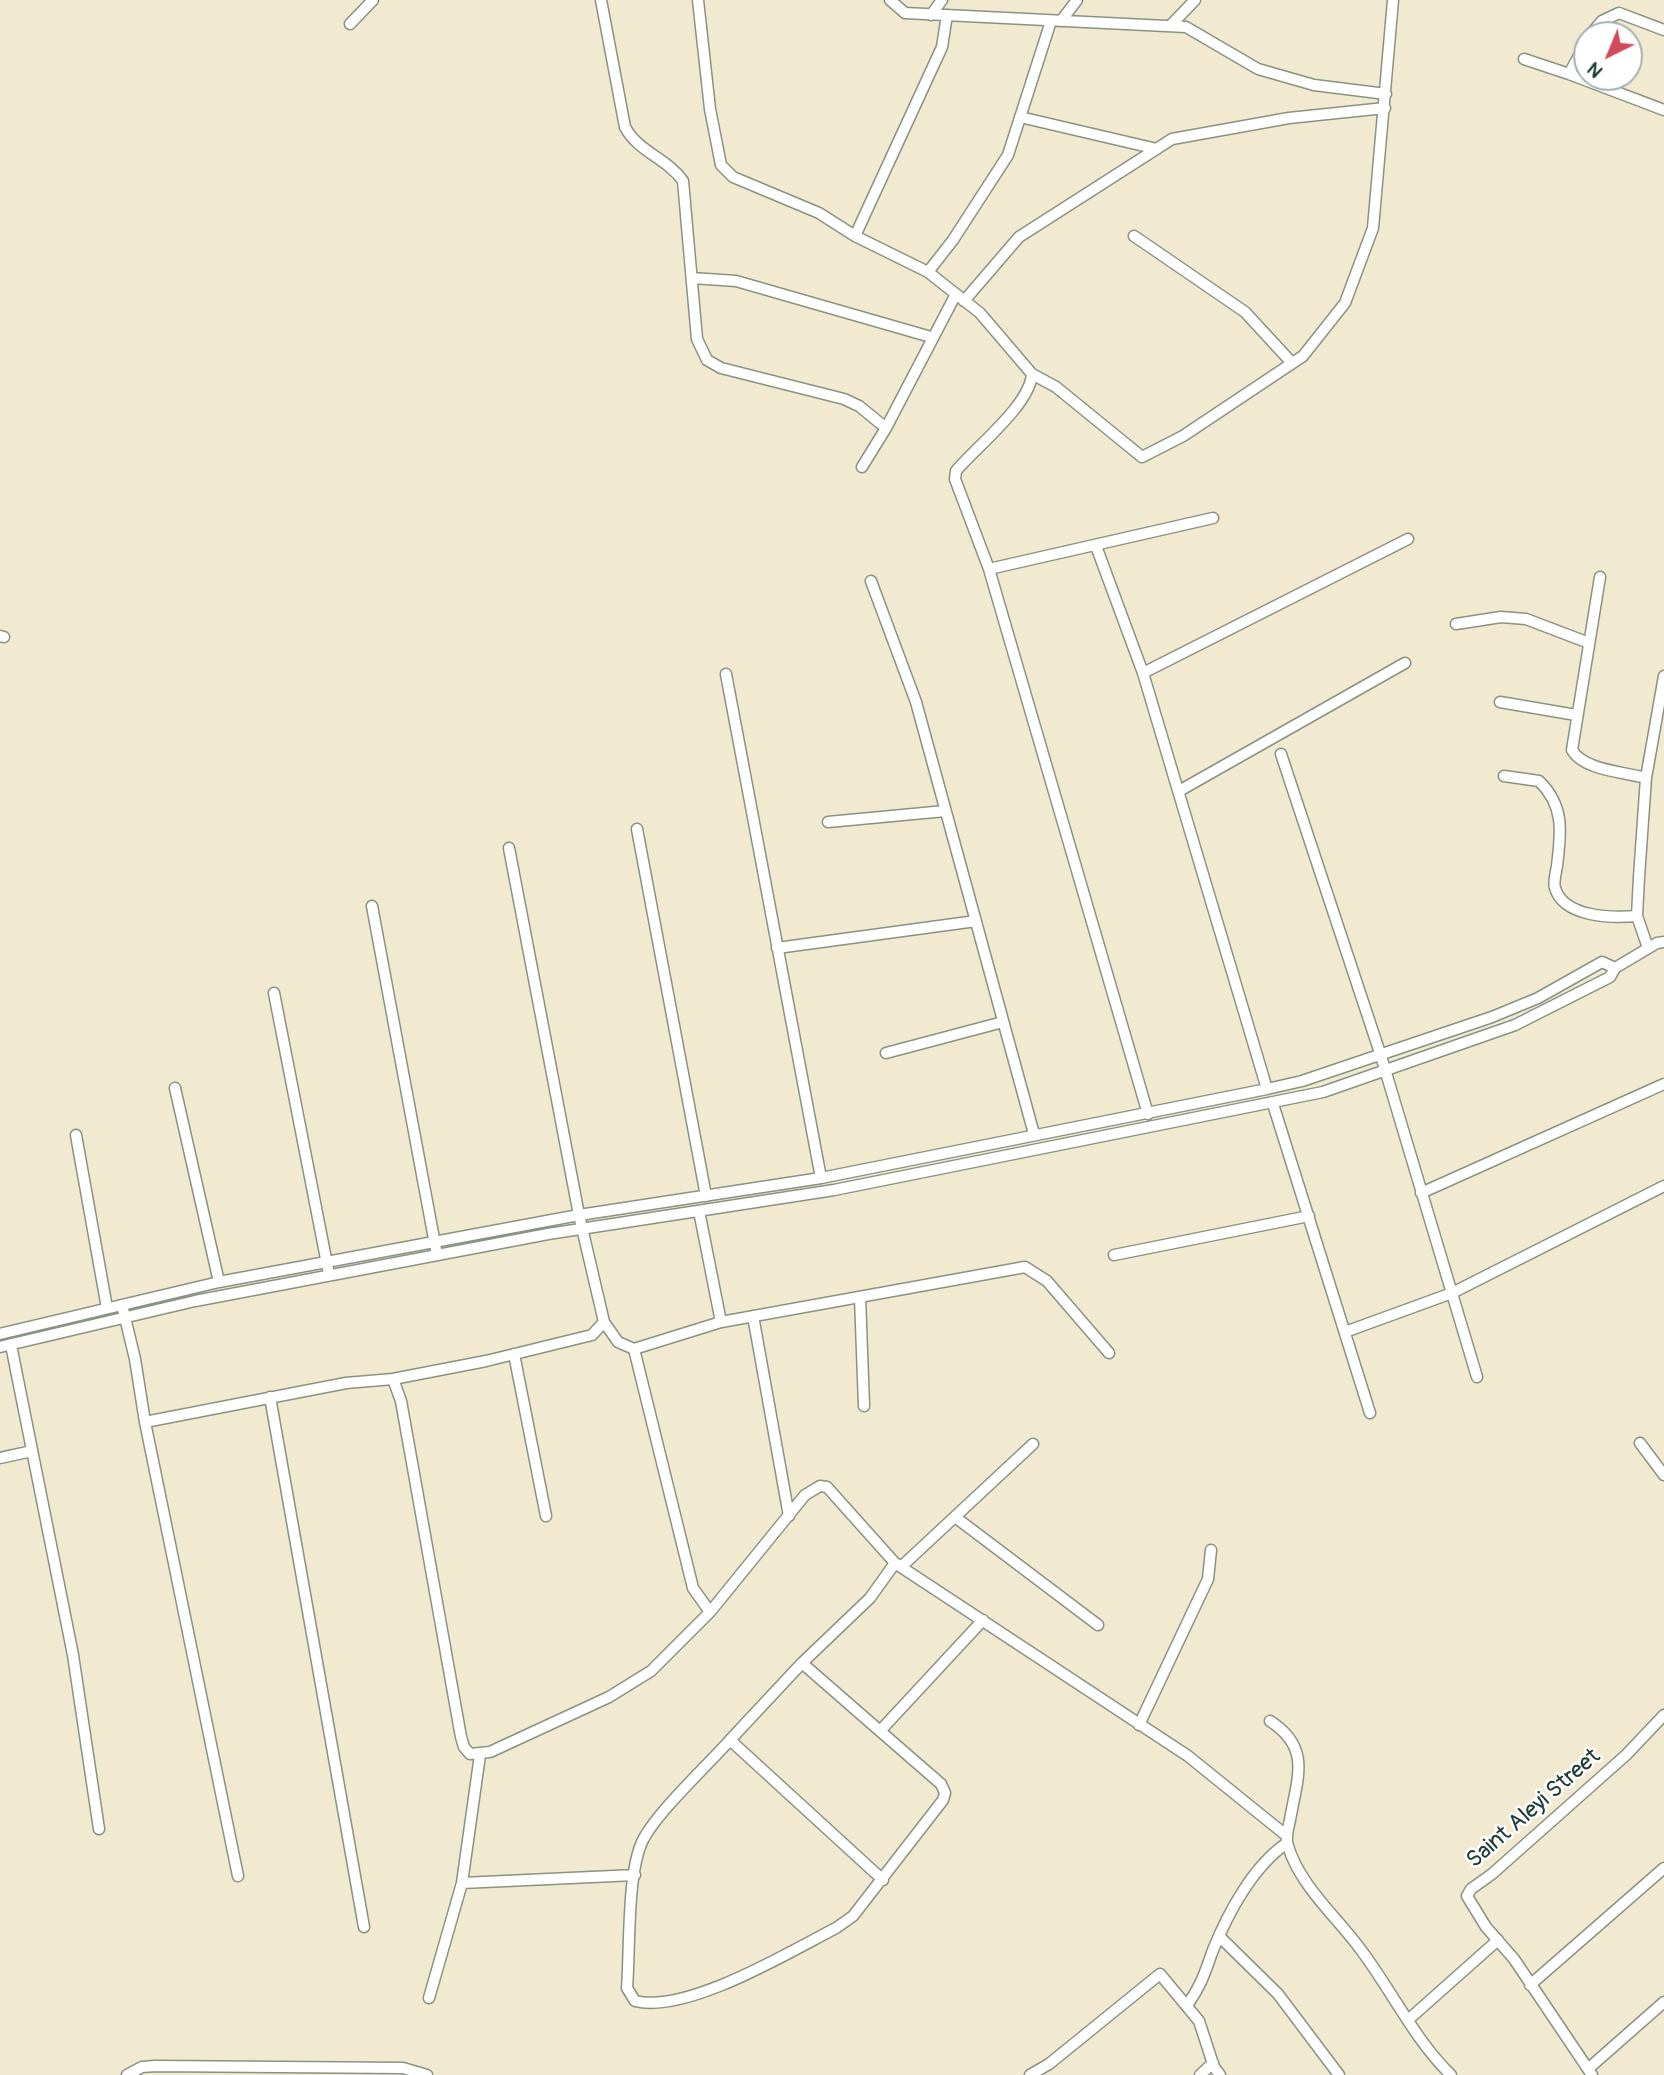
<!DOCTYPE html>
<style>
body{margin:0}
#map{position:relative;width:1664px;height:2075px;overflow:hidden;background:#f1e9d0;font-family:Pangolin,sans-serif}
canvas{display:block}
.north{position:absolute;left:1573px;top:21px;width:70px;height:70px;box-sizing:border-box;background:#fff;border:2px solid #a5b1ae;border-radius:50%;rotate:223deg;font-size:19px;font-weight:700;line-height:28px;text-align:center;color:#1f3d34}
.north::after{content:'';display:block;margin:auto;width:24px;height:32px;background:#d1495b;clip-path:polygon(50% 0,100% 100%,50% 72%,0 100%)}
</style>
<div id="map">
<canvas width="1664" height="2075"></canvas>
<div class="north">N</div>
</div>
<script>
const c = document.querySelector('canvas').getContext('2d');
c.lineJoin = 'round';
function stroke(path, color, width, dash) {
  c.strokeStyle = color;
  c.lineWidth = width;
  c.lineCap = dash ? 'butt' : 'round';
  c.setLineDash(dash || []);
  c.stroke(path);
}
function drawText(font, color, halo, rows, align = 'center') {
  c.font = font + ' Pangolin,sans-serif';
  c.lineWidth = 5;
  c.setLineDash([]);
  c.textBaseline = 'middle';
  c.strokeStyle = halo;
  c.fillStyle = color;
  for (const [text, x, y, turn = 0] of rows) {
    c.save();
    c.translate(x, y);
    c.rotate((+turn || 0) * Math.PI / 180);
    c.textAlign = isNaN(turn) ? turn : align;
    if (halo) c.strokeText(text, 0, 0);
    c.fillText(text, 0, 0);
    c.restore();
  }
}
const street = new Path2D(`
 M601,0L625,127C638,152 667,158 683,181L697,339L707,360L721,368L844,399L859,406L886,428
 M698,0L710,109L721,165L733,177L819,213L855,236L928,272L980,313L1032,374C1030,405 976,447 956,471L955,479L989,569L1148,1114
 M890,0L905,13L1186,27L1258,69L1314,85L1386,94
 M931,15L942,0
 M1061,21L1077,0
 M350,24L373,0
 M1170,26L1195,0
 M1590,35L1602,21L1619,13L1664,30
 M1524,59L1569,74L1587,41
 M1569,74L1664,110
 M1020,117L1157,149
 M855,236L942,47L947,15
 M1134,236L1245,312L1292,363
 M928,272L953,240L1008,155L1051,21
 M692,278L736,281L931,337
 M964,301L1019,237L1172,139L1289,118L1385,108
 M1032,374L1056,387L1142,457L1183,436L1303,356L1345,303L1373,228L1393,0
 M862,467L886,428L956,294
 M1096,546L1143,673
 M989,569L1213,518
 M1600,577L1572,750C1583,770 1624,772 1646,778
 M871,581L916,702L1034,1134
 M1456,624L1501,617L1526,619L1589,643
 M0,636L4,637
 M726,674L821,1178
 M1500,702L1576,715
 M1281,754L1381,1056L1477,1377
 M1504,776L1539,781C1565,806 1561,833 1557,866C1556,873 1553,881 1555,888C1564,918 1613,918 1637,916
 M1179,791L1405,663
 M828,822L945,811
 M637,829L706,1196
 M509,848L579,1215L604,1322L618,1342L634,1349L693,1588L710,1612
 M372,906L437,1255
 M777,948L976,921
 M1648,948L1637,916L1639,877L1646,778L1664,676
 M274,993L328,1269
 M886,1053L1003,1022
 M175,1088L219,1282
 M1267,1089L1143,673L1408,539
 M1273,1104L1370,1413
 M76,1135L107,1308
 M1421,1193L1664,1084
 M1114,1255L1309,1216
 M860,1297L864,1406
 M122,1305L135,1359L145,1422L346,1383L393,1379L401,1401L461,1737L464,1747L470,1754L490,1752L609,1697L651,1671L710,1612L805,1495L820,1486L827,1487L895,1563L1188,1756L1287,1836
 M753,1316L789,1516
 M721,1322L1025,1267L1047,1281L1109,1353
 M1345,1332L1452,1293L1664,1186
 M0,1334L219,1282L579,1215L821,1178L1267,1089L1302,1081L1492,1017L1538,998L1602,962L1615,968
 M11,1345L73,1655L99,1829
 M0,1347L195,1301L548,1234L834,1190L1323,1092L1515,1025L1610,977L1615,968L1657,943L1664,942
 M634,1349L721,1322L699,1211
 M514,1354L546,1516
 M393,1379L486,1361L592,1335L604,1322
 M270,1397L364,1927
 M145,1422L238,1876
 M1640,1443L1664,1475
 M0,1458L32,1451
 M955,1517L1098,1625
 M895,1563L870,1598L802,1663L880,1731L983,1620
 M902,1566L1033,1444
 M802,1663L730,1740L883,1880
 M1270,1721C1312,1748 1297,1778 1290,1820C1288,1829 1285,1838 1288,1846C1300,1886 1337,1917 1361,1950C1392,1991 1414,2039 1451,2075
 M1139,1725L1208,1579L1211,1550
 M730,1740C707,1766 655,1814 642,1842C627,1875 630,1950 627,1988L635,2001C687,2014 789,1952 836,1928L853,1916L943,1800L945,1793L941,1784L880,1731
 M462,1883L635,1875
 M1220,1937L1278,1994L1339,2075
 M1530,1985L1664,1868
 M429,1998L462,1883L480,1755
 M1188,2004C1202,1984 1205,1972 1213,1950C1228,1913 1253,1866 1287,1843
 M1408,2020L1498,1940
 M1589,2068L1664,2002
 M127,2075L142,2067L155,2066L403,2068L427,2075
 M1030,2075L1049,2064L1160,1974L1199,2021L1214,2067L1220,2075
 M1200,2075L1213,2063
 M1592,2075L1514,1959L1486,1927L1467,1896L1471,1889L1492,1874L1626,1755L1664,1715`);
const streetNames = [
 ["Saint Aleyi Street",1534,1809,-41]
];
stroke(street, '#889382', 13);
stroke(street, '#fff', 10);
drawText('23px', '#1f3d34', '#fff', streetNames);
</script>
